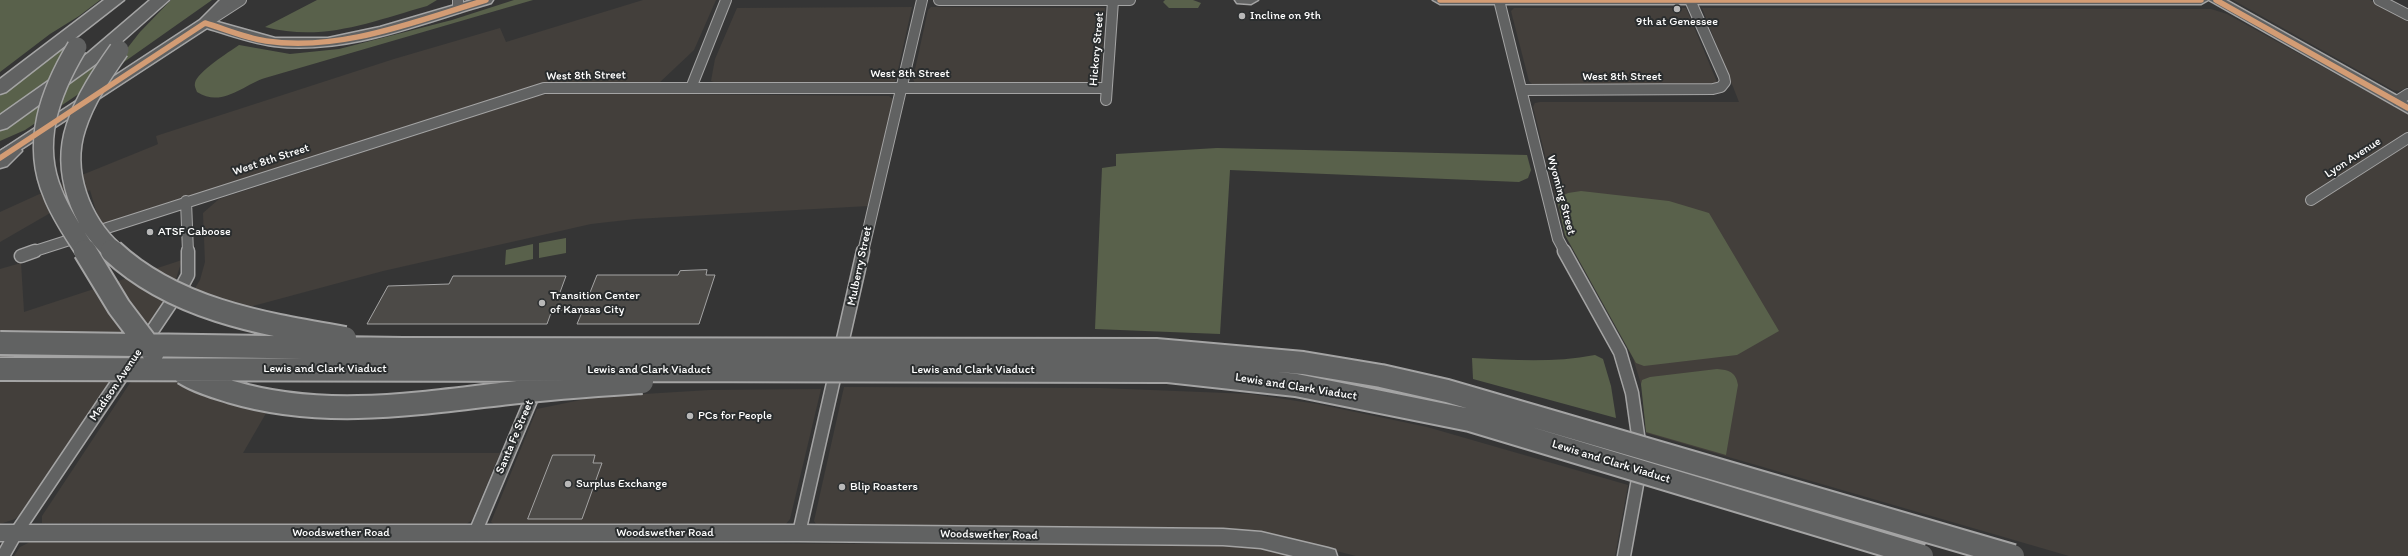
<!DOCTYPE html>
<style>
body{margin:0}
canvas{display:block;background:#353535}
</style>
<canvas width="2408" height="556"></canvas>
<script>
const c = document.querySelector('canvas').getContext('2d');
c.lineJoin = 'round';
function fillPath(path, color) {
  c.fillStyle = color;
  c.fill(path, 'evenodd');
}
function stroke(path, color, width, dash) {
  c.strokeStyle = color;
  c.lineWidth = width;
  c.lineCap = dash ? 'butt' : 'round';
  c.setLineDash(dash || []);
  c.stroke(path);
}
function drawText(font, color, halo, rows, align = 'center') {
  c.font = font + ' Itim,sans-serif';
  c.lineWidth = 4;
  c.setLineDash([]);
  c.textBaseline = 'middle';
  c.strokeStyle = halo;
  c.fillStyle = color;
  for (const [text, x, y, turn = 0] of rows) {
    c.save();
    c.translate(x, y);
    c.rotate((+turn || 0) * Math.PI / 180);
    c.textAlign = isNaN(turn) ? turn : align;
    if (halo) c.strokeText(text, 0, 0);
    c.fillText(text, 0, 0);
    c.restore();
  }
}
const built = new Path2D(`
 M643,0H716L694,50L659,83L536,86L100,225L90,190L0,242V212L77,177L156,145L158,144L156,136L394,59L500,28L506,42Z
 M2233,0H2370L2408,19V87L2399,91L2393,90Z
 M912,7L895,83H716L711,81L715,59L737,8Z
 M931,7L1105,8L1100,82L915,83L913,79L928,10Z
 M1514,8H1686L1717,82L1714,85L1534,86L1529,81L1511,11Z
 M1702,8L2211,9L2227,14L2408,114V556H2069L1646,433L1643,391L1633,358L1565,235L1533,107L1535,103L1540,102H1739Z
 M553,93L889,96L893,99L868,206L635,219L591,224L383,271L238,310L192,293L200,280L205,262L203,213L219,199L537,96Z
 M182,260L174,285L24,511L15,519L0,524V269L21,263L24,312Z
 M132,380L179,381L269,408L243,453H500L472,520L465,525L456,527L42,523V516Z
 M844,387L1101,388L1251,394L1317,404L1427,427L1628,485L1615,556H1356L1281,537L818,527L814,521Z
 M821,389L790,519L785,525H495L491,522L537,409L595,397L710,390Z
 M32,541L1239,545L1265,547L1301,556H14L20,547Z`);
const green = new Path2D(`
 M0,0H100L79,16L50,34L0,72Z
 M171,0H212L107,74L140,32Z
 M317,0H437L427,6C370,22 324,42 265,27Z
 M514,0H533L265,78C243,85 222,108 197,92C196,89 194,86 195,83C197,72 229,52 239,45L290,54L339,49L452,20Z
 M1165,0H1193L1201,3L1198,8H1169L1163,2Z
 M75,41L44,86L0,116V96L61,46Z
 M107,52L83,91L25,130L0,141V129Z
 M1217,148L1527,155L1531,170L1528,178L1519,182L1230,170L1220,334L1095,329L1102,168L1116,166V154Z
 M1581,191L1669,201L1709,213L1779,331L1737,355L1644,366L1636,363L1565,235L1558,204L1560,197L1568,193Z
 M566,238V253L539,258V243Z
 M533,244V259L505,265L506,250Z
 M1595,355L1603,359L1611,386L1616,418L1473,379L1472,358C1513,360 1554,363 1595,355Z
 M1717,369C1729,370 1736,372 1738,385L1726,455L1646,432L1641,384L1642,380L1650,377Z`);
const building = new Path2D(`
 M707,270L706,275H715L699,324H577L583,310H552L547,324H367L388,286L449,284L453,276H566L559,295H589L597,275H678L680,271Z
 M553,455H595L593,463H602L582,519H528Z`);
const streetFar1 = new Path2D(`
 M458,0V8
 M939,0H1130
 M1499,0L1558,239L1565,252
 M2379,0L2408,15
 M210,20L241,0
 M691,88L726,0
 M1522,90L1713,89L1721,87L1725,82L1724,77L1690,0
 M1106,100L1113,1
 M2397,101L2408,94
 M2311,200L2408,138
 M186,201L188,252
 M32,252L544,88H1106
 M863,252L922,0`);
const street = new Path2D(`
 M1564,251L1620,352L1632,393L1640,449
 M21,256L35,251
 M475,533L536,388
 M799,533L863,251
 M3,556L16,533L181,288L188,275V251
 M1624,556L1640,468`);
const secondary = new Path2D(`
 M220,0H234L214,21L275,38H328L380,27L472,0H493L491,3C421,23 348,55 274,46C251,43 229,35 207,28L0,163V151L200,20Z
 M1235,0H1258L1251,4L1237,3Z
 M1433,0H2208L2201,4H1440Z
 M2209,0H2226L2408,102V113Z
 M0,525H799L1223,529L1261,532L1328,548L1335,550L1337,556H1293L1261,548L1223,545L799,541H0Z`);
const highway = new Path2D(`
 M104,0H124L6,92L0,94V79Z
 M150,0H169L100,61L7,128L0,130V115L88,53Z
 M12,144L19,146L22,151L7,166L0,168V151Z`);
const highwayBridgeFar1 = new Path2D(`
 M77,47C50,92 31,143 53,194C61,215 74,233 86,252
 M114,252C81,222 61,172 76,127C85,99 102,74 119,50`);
const highwayBridge = new Path2D(`
 M85,251L119,307L153,352
 M112,251C175,310 264,324 345,338
 M0,343L403,349L1156,350L1303,363L1381,376L1447,391L2013,556
 M0,369L1168,371L1296,385L1470,420L1922,556
 M184,373C198,382 216,387 232,392C323,419 416,404 509,393C553,388 598,385 642,382`);
const bus1 = new Path2D(`
 M1440,0H2201
 M2216,0L2408,108
 M0,158L205,23C225,29 245,38 266,41C341,52 416,21 486,0`);
const markers = [
 [1677,9,4,"#b8b8b8"],
 [1242,16,4,"#b8b8b8"],
 [150,232,4,"#b8b8b8"],
 [542,303,4,"#b8b8b8"],
 [690,416,4,"#b8b8b8"],
 [568,484,4,"#b8b8b8"],
 [842,487,4,"#b8b8b8"]
];
const poiNames = [
 ["Incline on 9th",1250,16],
 ["9th at Genessee",1677,22,"center"],
 ["ATSF Caboose",158,232],
 ["Transition Center",550,296],
 ["of Kansas City",550,310],
 ["PCs for People",698,416],
 ["Surplus Exchange",576,484],
 ["Blip Roasters",850,487]
];
const streetNames = [
 ["Hickory Street",1097,49,-85],
 ["West 8th Street",910,74],
 ["West 8th Street",586,76,-1],
 ["West 8th Street",1622,77],
 ["Lyon Avenue",2353,158,-33],
 ["West 8th Street",271,160,-18],
 ["Wyoming Street",1561,195,75],
 ["Mulberry Street",860,266,-78],
 ["Lewis and Clark Viaduct",325,369],
 ["Lewis and Clark Viaduct",649,370],
 ["Lewis and Clark Viaduct",973,370],
 ["Madison Avenue",116,385,-56],
 ["Lewis and Clark Viaduct",1296,387,9],
 ["Santa Fe Street",515,437,-67],
 ["Lewis and Clark Viaduct",1611,462,17],
 ["Woodswether Road",341,533],
 ["Woodswether Road",665,533],
 ["Woodswether Road",989,535,1]
];
fillPath(built, '#433f3b');
fillPath(green, '#59614b');
fillPath(building, '#4c4a47');
stroke(building, '#a4a4a4', 1);
stroke(streetFar1, '#a4a4a4', 12);
stroke(street, '#a4a4a4', 15);
stroke(secondary, '#a4a4a4', 3);
stroke(highway, '#a4a4a4', 3);
stroke(streetFar1, '#616262', 10);
stroke(street, '#616262', 12);
fillPath(secondary, '#616262');
fillPath(highway, '#616262');
stroke(highwayBridgeFar1, '#a4a4a4', 22, []);
stroke(highwayBridge, '#a4a4a4', 26, []);
stroke(highwayBridgeFar1, '#616262', 19);
stroke(highwayBridge, '#616262', 22);
stroke(bus1, '#d39c74', 5.5);
for (const [x, y, r, color] of markers) {
  const dot = new Path2D();
  dot.arc(x, y, r, 0, 2 * Math.PI);
  c.fillStyle = color;
  c.fill(dot);
  stroke(dot, '#2a2d2e', 1.5);
}
drawText('12px', '#fff', '#2a2d2e', poiNames, 'left');
drawText('12px', '#fff', '#2a2d2e', streetNames);
</script>
